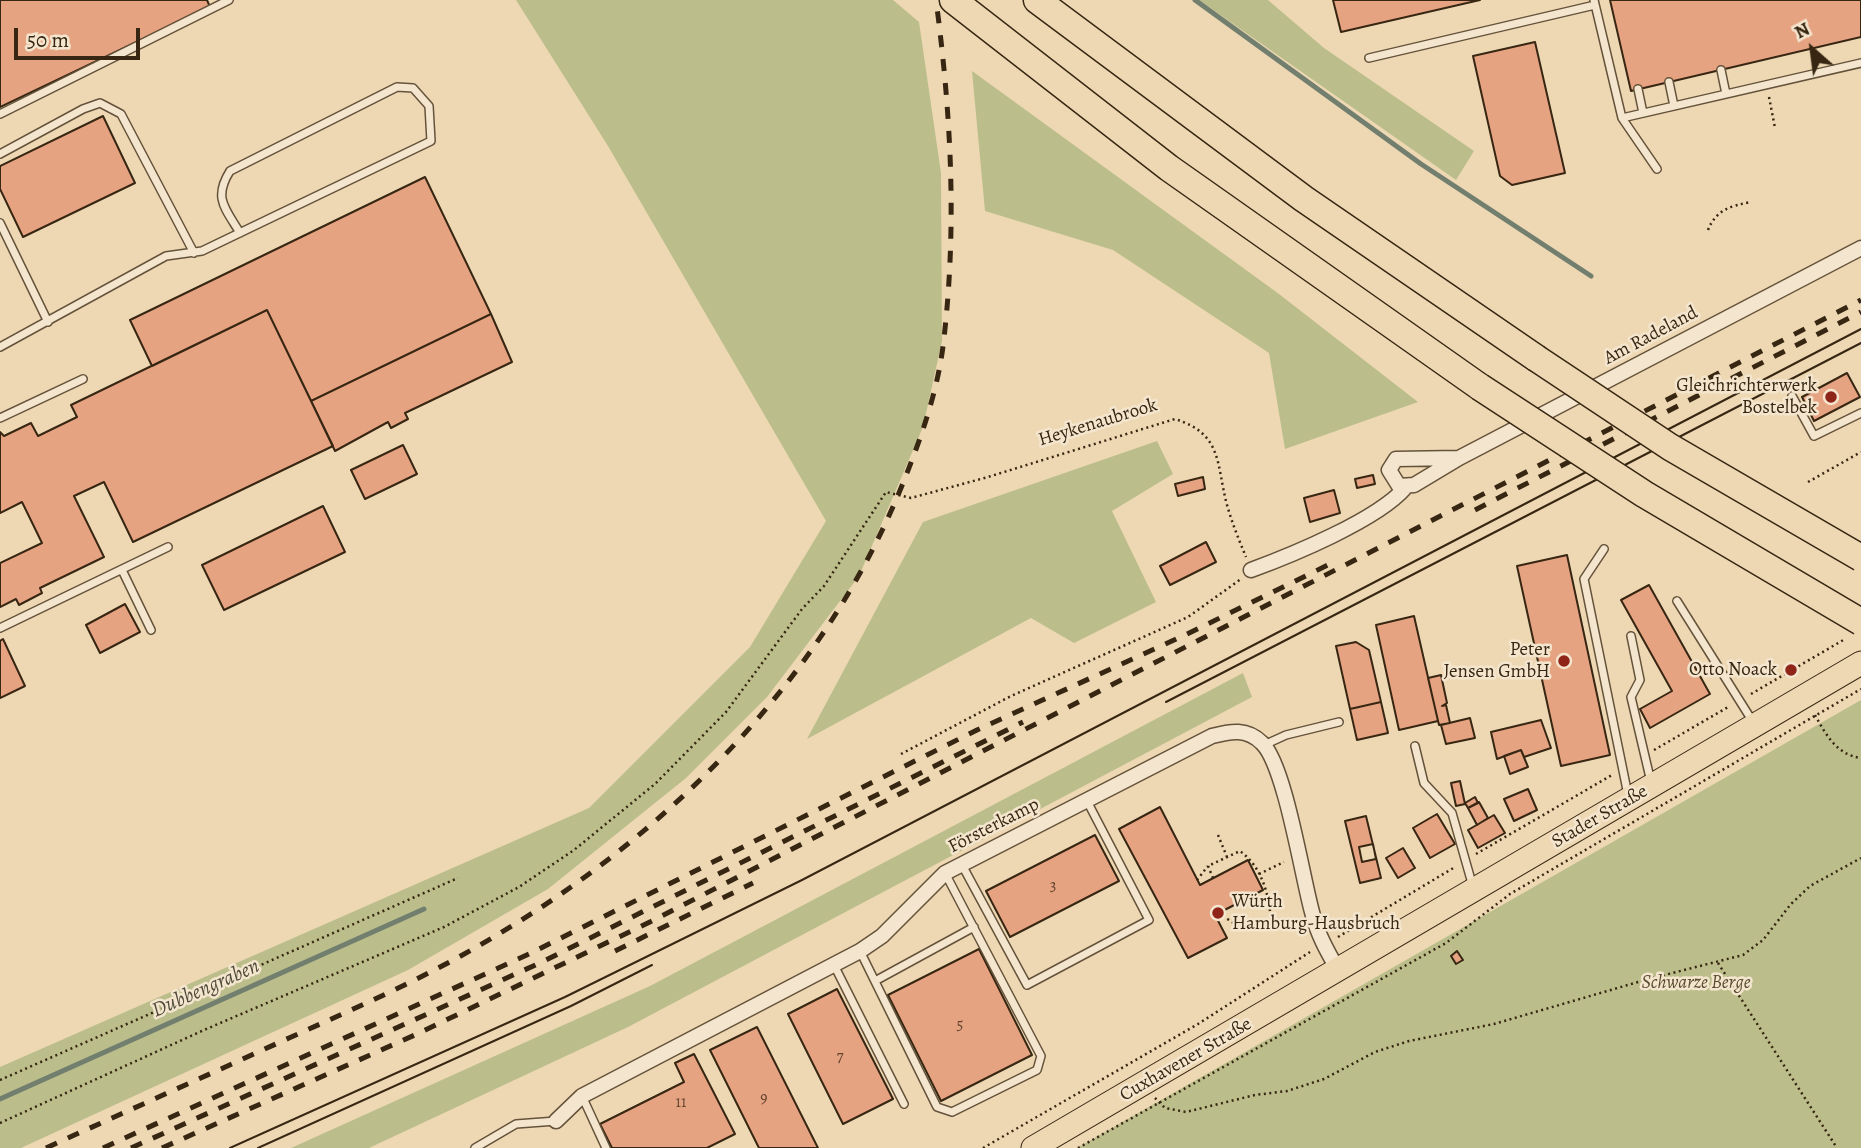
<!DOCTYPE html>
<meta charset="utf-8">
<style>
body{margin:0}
#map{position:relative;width:1861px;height:1148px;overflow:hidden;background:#eed8b4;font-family:Alegreya,serif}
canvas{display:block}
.north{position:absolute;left:1777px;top:14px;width:70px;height:70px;-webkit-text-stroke:5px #f4e6ce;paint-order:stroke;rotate:332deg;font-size:19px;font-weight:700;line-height:28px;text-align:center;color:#372612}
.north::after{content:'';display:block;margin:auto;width:24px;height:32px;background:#372612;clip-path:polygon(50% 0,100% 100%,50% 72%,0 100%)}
.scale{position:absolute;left:14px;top:28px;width:126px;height:32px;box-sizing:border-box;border:4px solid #372612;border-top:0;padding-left:9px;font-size:21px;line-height:24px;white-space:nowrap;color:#372612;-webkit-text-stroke:5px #f4e6ce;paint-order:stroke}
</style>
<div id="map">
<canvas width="1861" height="1148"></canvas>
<div class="north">N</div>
<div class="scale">50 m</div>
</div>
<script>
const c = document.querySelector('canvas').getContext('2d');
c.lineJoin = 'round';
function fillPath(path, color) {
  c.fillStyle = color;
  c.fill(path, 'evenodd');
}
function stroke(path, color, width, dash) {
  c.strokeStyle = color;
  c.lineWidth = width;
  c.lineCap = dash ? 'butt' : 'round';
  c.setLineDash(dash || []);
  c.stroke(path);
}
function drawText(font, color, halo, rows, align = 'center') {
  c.font = font + ' Alegreya,serif';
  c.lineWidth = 5;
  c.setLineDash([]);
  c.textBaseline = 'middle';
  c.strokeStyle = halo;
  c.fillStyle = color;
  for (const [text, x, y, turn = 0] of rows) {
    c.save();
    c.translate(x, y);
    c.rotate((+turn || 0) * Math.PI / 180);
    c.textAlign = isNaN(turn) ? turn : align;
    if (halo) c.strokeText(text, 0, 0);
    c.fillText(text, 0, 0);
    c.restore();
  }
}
const green = new Path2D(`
 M516,0H893L919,22L941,173L942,341L923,427L859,576L767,697L686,778L548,889L408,970L21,1148H0V1067L589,808L750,647L826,521L608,146Z
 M1199,0H1268L1324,48L1474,151L1456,180Z
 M972,71L1279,294L1418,402L1285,449L1269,353L1113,250L985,211Z
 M1157,441L1173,474L1112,511L1156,602L1074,643L1031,618L807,739L923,522Z
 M1243,673L1252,697L628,1027L369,1148H291L650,986Z
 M1861,700V1148H1077Z`);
const stream = new Path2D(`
 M1195,0L1421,164L1591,276
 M0,1099L424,909`);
const building = new Path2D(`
 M0,0H207L210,7L0,107Z
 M1333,0H1480L1341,32Z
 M1610,0H1861V37L1631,91Z
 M1535,42L1565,173L1512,185L1500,176L1473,56Z
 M103,116L135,183L23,237L0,189V166Z
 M425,177L491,314L311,401L267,310L152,366L130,320Z
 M267,310L333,446L133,542L104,482L74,496L104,557L40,588L42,593L19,605L16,599L0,607V563L42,543L22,502L0,513V432L4,436L31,423L38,436L77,417L71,405Z
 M491,314L512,362L405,413L408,419L391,428L388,422L335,451L311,401Z
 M1847,373L1860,397L1814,421L1802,397Z
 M403,445L417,474L365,499L351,470Z
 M1373,475L1375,484L1357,488L1355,479Z
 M1203,477L1205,489L1178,496L1175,484Z
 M1334,490L1340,513L1310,522L1304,498Z
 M323,506L345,552L224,610L202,565Z
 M1206,542L1216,562L1170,585L1160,566Z
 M1567,555L1610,755L1561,766L1517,566Z
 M1649,585L1710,694L1650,728L1640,709L1672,691L1621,600Z
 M125,604L140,632L100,653L86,625Z
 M1414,616L1438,721L1399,730L1376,625Z
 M3,639L25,686L0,698V641Z
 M1356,642L1369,650L1381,702L1350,709L1336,646Z
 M1441,675L1447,703L1442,706L1446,705L1450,723L1439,725L1428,678Z
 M1381,702L1388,733L1357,740L1350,709Z
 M1470,718L1475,738L1446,744L1441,725Z
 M1541,720L1551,748L1524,757L1521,750L1497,759L1491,732Z
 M1521,750L1528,767L1510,774L1504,756Z
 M1460,781L1465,804L1456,806L1451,783Z
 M1528,789L1537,810L1514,821L1504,799Z
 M1475,797L1478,803L1468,808L1465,803Z
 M1479,802L1488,818L1477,825L1468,808Z
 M1160,807L1200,885L1248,860L1263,890L1215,915L1227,938L1188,958L1119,829Z
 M1437,814L1455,844L1430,858L1413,828Z
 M1494,815L1505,833L1478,848L1468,830Z
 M1366,816L1381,878L1360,883L1345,821Z
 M1095,835L1119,881L1010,937L986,891Z
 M1373,844L1376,859L1362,862L1359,847Z
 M1403,848L1415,868L1398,878L1386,858Z
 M979,949L1032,1055L941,1101L888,995Z
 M1457,951L1463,960L1456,964L1451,956Z
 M837,989L893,1099L843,1124L788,1014Z
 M757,1027L818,1148H759L710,1050Z
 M694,1054L735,1134L707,1148H612L600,1124L684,1082L675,1063Z`);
const path = new Path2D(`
 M1769,97L1775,128
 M1708,230C1716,210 1730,206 1751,202
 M1808,482L1861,452
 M1751,694L1845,639
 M1815,715C1826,735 1837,755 1861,758
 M1654,750L1730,706
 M901,754L1011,696L1188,617L1241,579
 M1218,835L1227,857
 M1476,854L1612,775
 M1259,874L1284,862
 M1213,878L1208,866L1240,851C1259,865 1267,887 1270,911
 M1197,880L1208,866
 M1218,913L1240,927
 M1338,937L1455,867
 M1718,963L1837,1148
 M0,1080L458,878
 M1155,1098L1165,1108L1186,1112L1255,1095L1287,1091L1324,1079L1375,1052L1409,1041L1494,1024L1645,980L1743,955L1763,940L1791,904L1810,886L1861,858
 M0,1123L204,1030L444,927L519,887L574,850L655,784L726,712L802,609L824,586L886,492L911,498L988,477L1175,419C1223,434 1216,464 1227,505C1232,523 1239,540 1246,557
 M983,1148L1198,1024L1310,952
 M1078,1148L1446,943L1510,894L1861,689`);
const service = new Path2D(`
 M1594,0L1622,118L1657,169
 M1369,58L1595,5
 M1721,70L1726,94
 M1669,82L1674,106
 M1638,89L1643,113
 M0,114L229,0
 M1622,118L1861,63
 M0,154L83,109L100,103L121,114L194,253
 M0,223L48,322
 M0,347L166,256L202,251L431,141L429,106L413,88L397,87L230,171C213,198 225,208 240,233
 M1792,396L1814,436L1861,413
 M0,418L83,379
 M1604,549L1584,579L1628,795
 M122,570L151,630
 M1677,601L1753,722
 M0,628L168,547
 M1631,636L1640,680L1631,697L1651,782
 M1264,745L1286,735L1339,722
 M1415,746L1424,783L1452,813L1473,887
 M962,865L1027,985L1149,920L1087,801
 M860,951L937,1107L952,1112L1037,1070L1041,1056L945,873
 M834,965L904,1104
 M875,981L974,927
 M582,1096L606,1148
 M475,1148L516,1124L556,1121`);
const minor = new Path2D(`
 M1459,458L1396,459L1389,470L1399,486L1414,485L1459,458L1861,248
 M1251,570C1292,555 1377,520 1405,488
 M556,1121L582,1096L860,951L882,936L945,873L1212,736C1231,731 1247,728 1262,743C1285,765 1302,876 1312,912C1317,933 1327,951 1338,970`);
const primary = new Path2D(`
 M1033,1148L1861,663`);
const motorway = new Path2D(`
 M953,0L1169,168L1480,387
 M1037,0L1304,199L1536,358`);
const tram = new Path2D(`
 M1166,702L1861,343
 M230,1148L565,997L802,880L1861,329
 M258,1148L571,1006L652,965`);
const rail = new Path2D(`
 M1475,510L1861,312
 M615,951L753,883
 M46,1148C127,1111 208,1075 289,1038C358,1007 427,977 492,938C672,832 828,674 905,478C923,433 939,386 944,338C957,224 951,113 936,0
 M103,1148L529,954L977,730L1185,635L1332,563
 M131,1148L542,962L1023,722
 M162,1148L417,1034L652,921L1861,300`);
const motorwayBridge = new Path2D(`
 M1536,358L1670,447L1861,558
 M1480,387L1644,494L1861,622`);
const markers = [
 [1831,397,7,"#8f2418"],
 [1564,661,7,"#8f2418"],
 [1791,670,7,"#8f2418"],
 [1218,913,7,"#8f2418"]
];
const numberNames = [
 ["3",1053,886],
 ["5",960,1025],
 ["7",840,1057],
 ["9",764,1099],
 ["11",681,1103]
];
const streetNames = [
 ["Am Radeland",1651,336,-28],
 ["Heykenaubrook",1098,423,-17],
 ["Stader Straße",1600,817,-30],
 ["Försterkamp",994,826,-27],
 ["Cuxhavener Straße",1186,1060,-30]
];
const poiNames = [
 ["Gleichrichterwerk",1817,386],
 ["Bostelbek",1817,408],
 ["Peter",1550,650],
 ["Jensen GmbH",1550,672],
 ["Otto Noack",1777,670],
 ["Würth",1232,902,"left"],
 ["Hamburg-Hausbruch",1232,924,"left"]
];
const parkNames = [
 ["Schwarze Berge",1696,983]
];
const waterNames = [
 ["Dubbengraben",206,989,-24]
];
fillPath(green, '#bbbe8b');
stroke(stream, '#727f6f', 5);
fillPath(building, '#e6a382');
stroke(building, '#372612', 2);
stroke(service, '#65523a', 10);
stroke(minor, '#65523a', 17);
stroke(primary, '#372612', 25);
stroke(motorway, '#372612', 29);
stroke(path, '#372612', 2.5, [2, 3.5]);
stroke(service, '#f4e6ce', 7);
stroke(minor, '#f4e6ce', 14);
stroke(primary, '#eed8b4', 23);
stroke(motorway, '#eed8b4', 26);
stroke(tram, '#372612', 2);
stroke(rail, '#372612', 5, [12, 12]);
stroke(motorwayBridge, '#372612', 29, []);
stroke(motorwayBridge, '#eed8b4', 26);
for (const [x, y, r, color] of markers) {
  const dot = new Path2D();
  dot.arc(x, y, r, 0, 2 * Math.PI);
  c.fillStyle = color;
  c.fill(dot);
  stroke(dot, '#f4e6ce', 2.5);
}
drawText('16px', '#63452e', null, numberNames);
drawText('19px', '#372612', '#f4e6ce', streetNames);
drawText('19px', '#372612', '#f4e6ce', poiNames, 'right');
drawText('italic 19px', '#584c30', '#f4e6ce', parkNames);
drawText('italic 21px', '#504b39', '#f4e6ce', waterNames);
</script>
